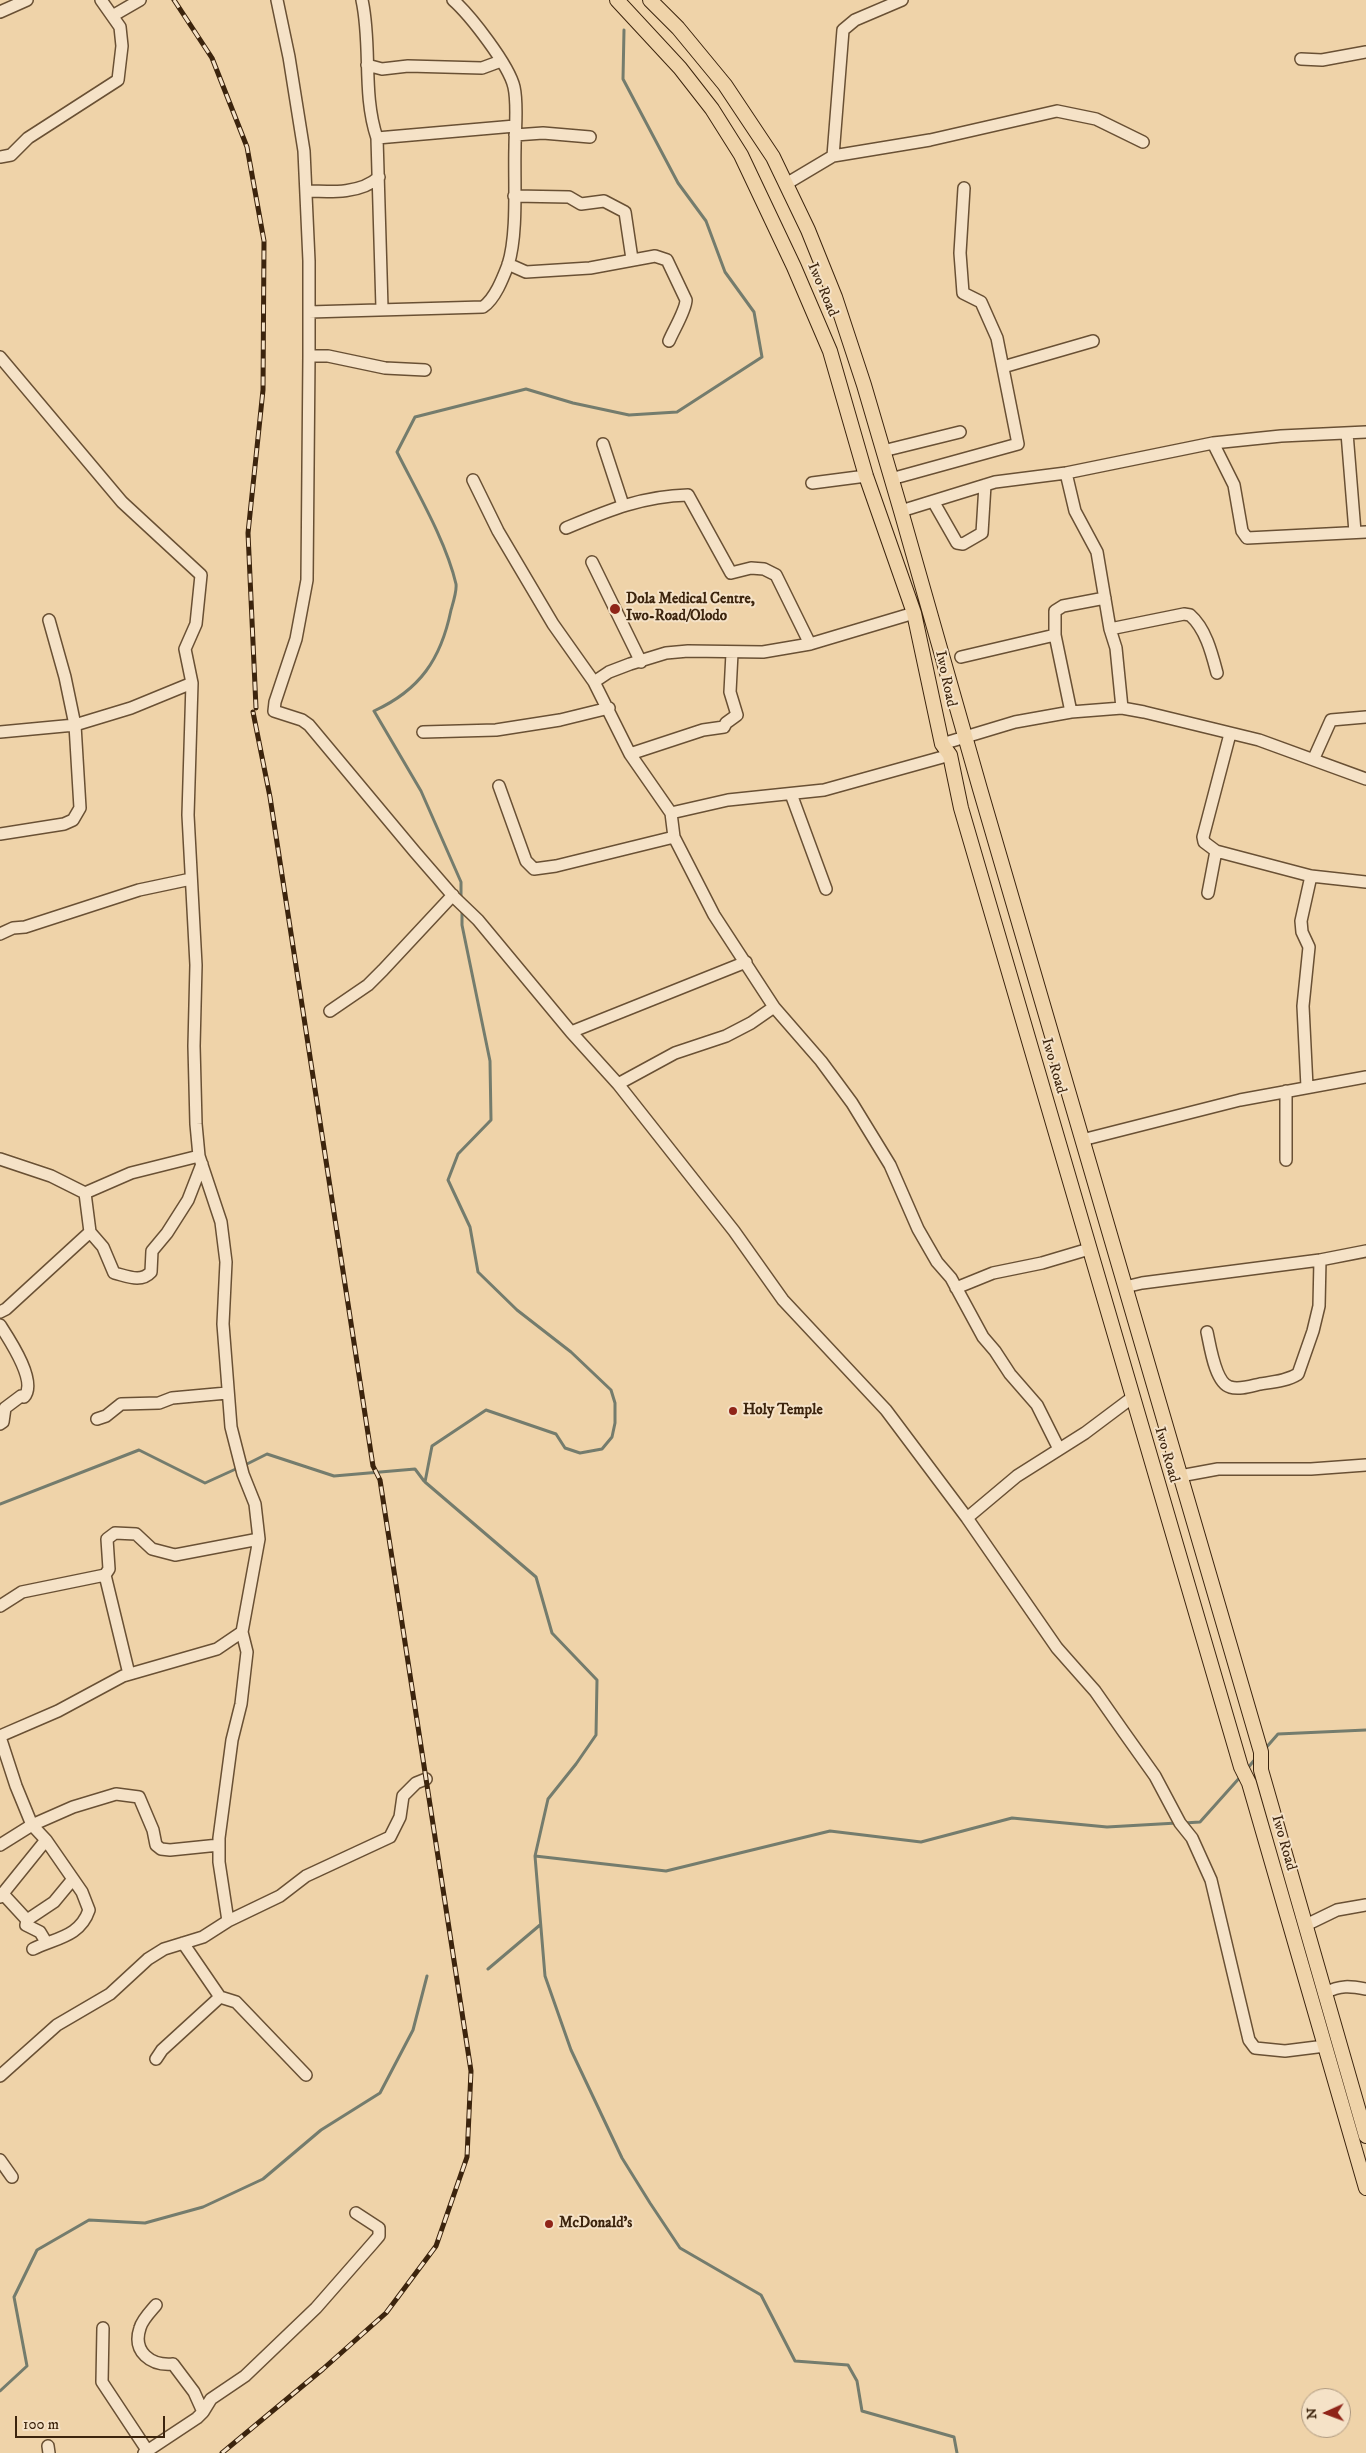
<!DOCTYPE html>
<style>
body{margin:0}
#map{position:relative;width:1366px;height:2453px;overflow:hidden;background:#efd3a9;font-family:"IM FELL DW Pica",serif}
canvas{display:block}
.north{position:absolute;left:1301px;top:2388px;width:50px;height:50px;box-sizing:border-box;background:#f5e2c7;border:1px solid #ab967d;border-radius:50%;rotate:268deg;font-size:14px;font-weight:700;line-height:20px;text-align:center;color:#3c240d}
.north::after{content:'';display:block;margin:auto;width:18px;height:22px;background:#8f2418;clip-path:polygon(50% 0,100% 100%,50% 72%,0 100%)}
.scale{position:absolute;left:15px;top:2416px;width:150px;height:22px;box-sizing:border-box;border:2px solid #3c240d;border-top:0;padding-left:6px;font-size:15px;line-height:18px;white-space:nowrap;color:#3c240d;-webkit-text-stroke:4px #f5e2c7;paint-order:stroke}
</style>
<div id="map">
<canvas width="1366" height="2453"></canvas>
<div class="north">N</div>
<div class="scale">100 m</div>
</div>
<script>
const c = document.querySelector('canvas').getContext('2d');
c.lineJoin = 'round';
function stroke(path, color, width, dash) {
  c.strokeStyle = color;
  c.lineWidth = width;
  c.lineCap = dash ? 'butt' : 'round';
  c.setLineDash(dash || []);
  c.stroke(path);
}
function drawText(font, color, halo, rows, align = 'center') {
  c.font = font + ' "IM FELL DW Pica",serif';
  c.lineWidth = 4;
  c.setLineDash([]);
  c.textBaseline = 'middle';
  c.strokeStyle = halo;
  c.fillStyle = color;
  for (const [text, x, y, turn = 0] of rows) {
    c.save();
    c.translate(x, y);
    c.rotate((+turn || 0) * Math.PI / 180);
    c.textAlign = isNaN(turn) ? turn : align;
    if (halo) c.strokeText(text, 0, 0);
    c.fillText(text, 0, 0);
    c.restore();
  }
}
const stream = new Path2D(`
 M461,898V882L421,791L374,711C420,690 441,659 451,610C453,603 457,591 456,584C446,541 417,492 397,452L415,417L526,389L573,403L629,415L677,412L762,357L754,312L725,272L706,221L678,183L623,79L624,30
 M462,909V925L490,1061L491,1120L458,1154L448,1180L470,1227L478,1272L517,1310L571,1352L611,1390L615,1403V1423L612,1437L602,1449L580,1453L565,1448L556,1434L486,1410L432,1446L425,1482L536,1577L552,1633L597,1680L596,1735L576,1764L548,1799L535,1856L545,1976L571,2050L622,2158L650,2203L680,2248L761,2295L795,2361L848,2365L857,2381L862,2411L954,2437L957,2453
 M243,1466L267,1454L334,1476L415,1469L424,1481
 M0,1504L139,1450L205,1483L238,1468
 M1264,1750L1278,1734L1366,1730
 M1247,1769L1256,1758
 M1184,1823L1200,1822L1242,1775
 M535,1856L666,1871L830,1831L921,1842L1012,1818L1107,1827L1177,1823
 M488,1969L540,1925
 M0,2391L27,2366L14,2297L37,2250L89,2220L145,2223L203,2207L263,2179L321,2130L380,2093L413,2030L427,1976`);
const minor = new Path2D(`
 M277,0L289,57L304,151L309,261V356L307,580L296,639L275,702L274,711L302,720L309,725L415,852L454,897L478,920L571,1032L618,1084L734,1231L783,1300L886,1410L967,1518L1017,1476L1085,1433L1133,1397
 M362,0C372,46 362,93 377,138L382,308
 M0,12L27,0
 M114,15L140,0
 M1301,59L1322,60L1366,52
 M367,65L382,69L408,66L482,68L501,61
 M515,135L543,133L590,137
 M377,138L515,126
 M833,156L843,30L855,20L902,0
 M0,157L11,155L28,138L118,80L122,46L120,27L101,0
 M786,184L833,156L930,140L1057,111L1096,119L1143,142
 M307,191C330,192 361,194 379,177
 M514,196L569,197L581,204L604,201L625,212L632,259
 M508,264L526,272L590,268L655,256L667,260L686,300C686,310 673,331 669,341
 M309,312L483,307C495,299 503,278 508,265C518,234 514,181 515,148C515,128 518,105 514,87C509,65 470,15 453,0
 M309,356H328L385,368L425,370
 M0,357L122,502L201,575L196,624L185,649L192,683L188,815L196,965L194,1046L196,1124L199,1156L221,1222L226,1262L223,1324L231,1427L243,1474L255,1504L259,1539L242,1632L247,1652L241,1704L232,1740L219,1838V1862L228,1921
 M1003,367L1093,341
 M1347,433L1355,532
 M1213,443L1234,485L1242,531L1247,538L1366,532
 M603,444L623,505
 M883,451L960,432
 M1066,473L1075,511L1097,552L1110,629L1116,648L1122,708
 M891,479L1018,444L997,338L981,302L963,293L960,253L964,188
 M473,480L498,531L553,624L594,682L630,754L671,813L674,837L714,915L774,1007L821,1061L852,1103L890,1165L918,1229L937,1262L951,1278L983,1337L995,1351L1010,1374L1037,1405L1059,1449
 M812,483L866,476
 M933,501L957,543L963,544L982,533L985,485
 M901,511L995,482L1066,473L1213,443L1281,436L1366,432
 M566,528C607,511 642,496 688,495L731,573L751,568L764,569L776,575L810,644
 M592,562L641,662
 M1110,629L1184,614L1190,615C1206,629 1212,654 1217,673
 M961,657L1055,635
 M594,682L609,672L630,664L666,653L688,651L763,652L810,644L914,613
 M1071,712L1055,635V611L1063,606L1105,598
 M0,732L75,725L131,708L192,683
 M423,732L496,730L560,720L609,708
 M942,744L1015,722L1071,712L1122,708L1144,712L1259,740L1366,779
 M630,754L703,730L724,727L726,723L737,715L730,692L732,653
 M1314,758L1331,720L1366,717
 M499,786L526,861L534,869L556,866L674,837
 M791,794L826,889
 M671,813L728,800L824,790L950,755
 M0,834L64,824L73,820L80,808L75,725L65,677L49,620
 M1216,851L1311,876L1366,882
 M1208,893L1216,851L1204,842L1203,837L1230,734
 M0,934L13,928L25,927L139,890L191,879
 M330,1011L368,985L383,970L453,895
 M571,1032L746,962
 M618,1084L675,1053L726,1036L751,1023L774,1007
 M1307,1087L1303,1006L1309,947L1302,932L1301,921L1311,876
 M1286,1091V1160
 M1082,1140L1240,1100L1366,1077
 M0,1159L51,1176L85,1193
 M90,1232L103,1247L114,1273C127,1276 141,1283 151,1272L152,1251L167,1233L188,1200L202,1164
 M1125,1287L1142,1283L1320,1260L1366,1251
 M956,1288L993,1273L1042,1263L1089,1249
 M0,1312L6,1309L90,1232L85,1193L131,1173L199,1156
 M0,1325C9,1339 38,1382 24,1397L21,1396L5,1408L3,1422L0,1424
 M1207,1332C1210,1345 1215,1383 1230,1387C1239,1390 1251,1386 1260,1384C1273,1382 1287,1381 1298,1374L1313,1331L1319,1306L1320,1260
 M97,1419L106,1416L121,1404L159,1403L172,1398L227,1393
 M1180,1476L1218,1469H1311L1366,1465
 M967,1518L1057,1648L1095,1691L1123,1731L1155,1776L1180,1823L1192,1838L1211,1880L1249,2040L1255,2048L1285,2051L1325,2046
 M105,1575L129,1674
 M0,1606L22,1592L105,1575L109,1569L107,1539L115,1533L136,1534L152,1549L175,1555L259,1539
 M0,1736L58,1711L123,1676L217,1649L242,1632
 M0,1737L16,1786L32,1825L46,1840L82,1892L89,1910C80,1937 55,1938 33,1949
 M0,1845L32,1825L73,1807L116,1794L139,1797L153,1830L156,1845L161,1849L170,1850L219,1845
 M3,1894L27,1920L26,1925L40,1932L46,1942
 M0,1897L46,1840
 M27,1920L54,1902L73,1879
 M1306,1925L1337,1910L1366,1905
 M183,1943L220,1997L236,2002L306,2075
 M1325,1993C1340,1985 1350,1986 1366,1989
 M156,2059L162,2050L220,1997
 M0,2076L57,2025L110,1994L148,1959L164,1949L203,1937L228,1921L280,1896L306,1876L390,1837L400,1817L403,1796L416,1783L426,1779
 M0,2160L12,2177
 M103,2328L102,2382L147,2450
 M203,2412L211,2399L245,2376L316,2308L373,2243L379,2236V2228L356,2213
 M48,2446L49,2453
 M144,2453L197,2418L203,2412L194,2392L173,2364C151,2366 132,2352 140,2328C142,2320 150,2312 156,2305`);
const major = new Path2D(`
 M617,0L680,68L712,109L741,155L794,267L830,351L866,476L914,613L942,744L950,755L961,808L1241,1767L1249,1783L1366,2188
 M650,0L678,28L725,85L773,157L808,230L835,297L864,385L901,511L980,789L1261,1752V1770L1366,2136`);
const rail = new Path2D(`
 M174,0L212,58L247,147L264,241L263,390L248,533L256,708
 M222,2453L323,2369L386,2313L436,2246L467,2157L471,2071L380,1480L373,1466L270,797L253,712`);
const markers = [
 [615,609,6,"#8f2418"],
 [733,1411,5,"#8f2418"],
 [549,2224,5,"#8f2418"]
];
const streetNames = [
 ["Iwo Road",822,290,67],
 ["Iwo Road",945,679,78],
 ["Iwo Road",1053,1066,74],
 ["Iwo Road",1166,1455,74],
 ["Iwo Road",1283,1843,74]
];
const poiNames = [
 ["Dola Medical Centre,",626,600],
 ["Iwo-Road/Olodo",626,617],
 ["Holy Temple",743,1411],
 ["McDonald's",559,2224]
];
stroke(stream, '#747c6d', 3);
stroke(minor, '#695034', 14);
stroke(major, '#3c240d', 16);
stroke(minor, '#f5e2c7', 11);
stroke(major, '#efd3a9', 14);
stroke(rail, '#3c240d', 5);
stroke(rail, '#f5e2c7', 3, [9]);
for (const [x, y, r, color] of markers) {
  const dot = new Path2D();
  dot.arc(x, y, r, 0, 2 * Math.PI);
  c.fillStyle = color;
  c.fill(dot);
  stroke(dot, '#f5e2c7', 2);
}
drawText('15px', '#3c240d', '#f5e2c7', streetNames);
drawText('bold 15px', '#3c240d', '#f5e2c7', poiNames, 'left');
</script>
